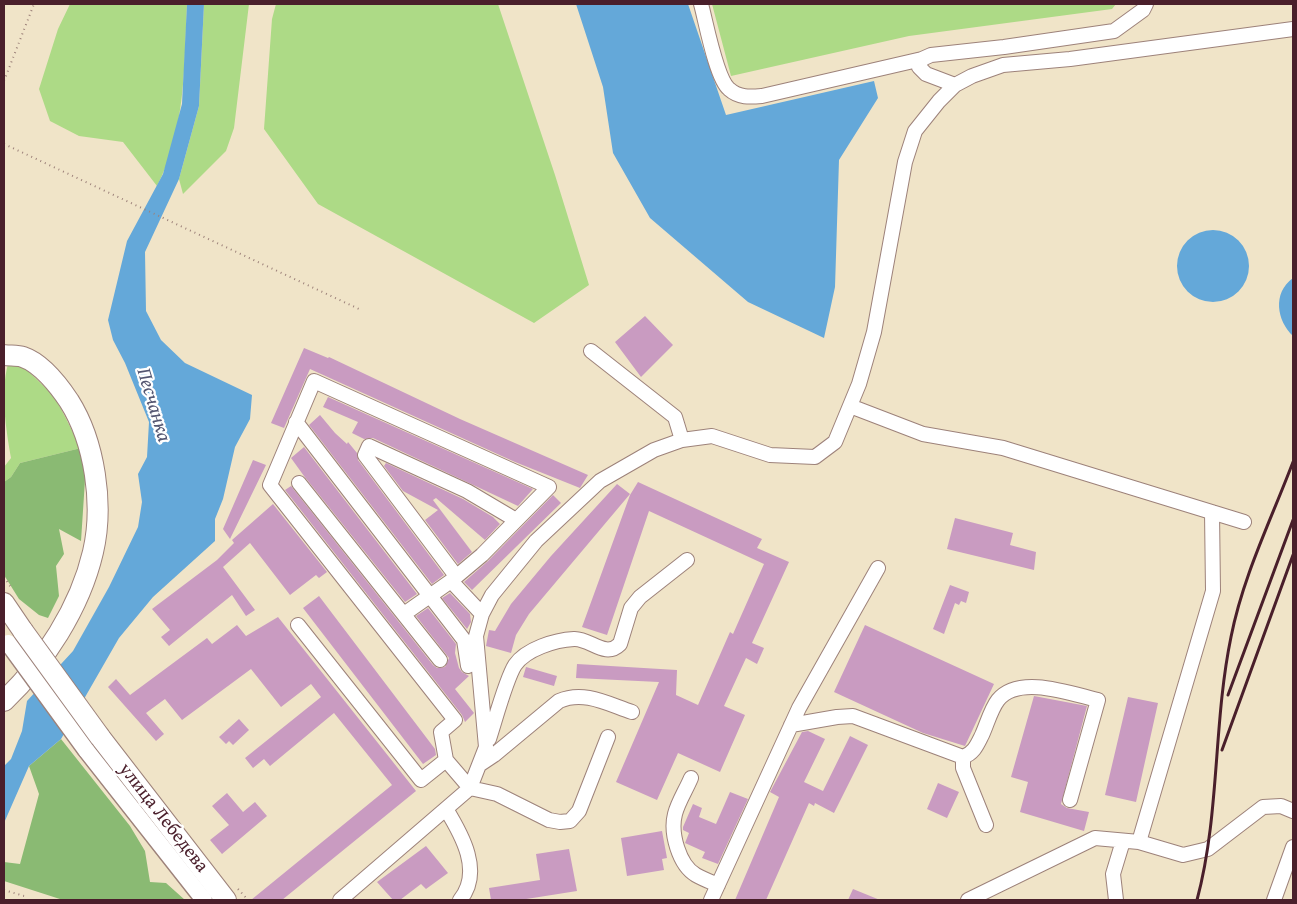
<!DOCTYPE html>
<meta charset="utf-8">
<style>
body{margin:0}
#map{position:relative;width:1297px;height:904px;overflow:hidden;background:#f0e4c8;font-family:"Gentium Book Plus",serif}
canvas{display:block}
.frame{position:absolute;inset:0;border:5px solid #4a1f2b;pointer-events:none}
</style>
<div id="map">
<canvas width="1297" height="904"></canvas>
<div class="frame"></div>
</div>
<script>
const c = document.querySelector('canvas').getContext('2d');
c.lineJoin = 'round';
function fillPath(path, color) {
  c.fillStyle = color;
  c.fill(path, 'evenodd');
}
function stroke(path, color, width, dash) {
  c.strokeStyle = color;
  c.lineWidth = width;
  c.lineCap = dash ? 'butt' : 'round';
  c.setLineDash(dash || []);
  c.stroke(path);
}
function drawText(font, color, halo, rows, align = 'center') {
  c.font = font + ' "Gentium Book Plus",serif';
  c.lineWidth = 4.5;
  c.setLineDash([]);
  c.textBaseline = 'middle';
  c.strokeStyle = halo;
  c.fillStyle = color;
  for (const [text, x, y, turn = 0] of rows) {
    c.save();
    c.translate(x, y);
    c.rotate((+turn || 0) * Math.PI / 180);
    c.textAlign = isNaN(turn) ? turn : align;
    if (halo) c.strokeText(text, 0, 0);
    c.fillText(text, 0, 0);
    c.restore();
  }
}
const green = new Path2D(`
 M70,4H187C184,64 186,131 157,186L123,142L79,136L50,121L39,89L58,29Z
 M204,4H249L234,128L226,151L183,194L179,179L199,106Z
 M276,4H498L555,175L589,285L534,323L318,204L264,129L272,19Z
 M712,4H1116L1112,9L909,36L731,76Z
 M8,364L23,366L55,397L81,448L20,463L11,477L4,482V467L11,458C6,428 0,393 8,364Z`);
const forest = new Path2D(`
 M81,448L86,465L81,541L59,529L64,554L56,566L59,596L48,618L39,615L19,599L4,575V482L11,477L20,463Z
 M61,739L130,826L145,851L150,882L166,883L185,900H63L4,881V862L20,864L39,794L29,766Z`);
const water = new Path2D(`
 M187,4H204L199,106L179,179L145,252L146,311L161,340L185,363L252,395L250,419L235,447L223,499L215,519V541L153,597L119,638L61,739L29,766L4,823V766L11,759L22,731L27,701L73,651L109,587L138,527L142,502L138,474L147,457L149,422L125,363L113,340L108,320L127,241L163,174L182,104Z
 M576,4H688L726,115L874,81L878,98L839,160L835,287L824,338L748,302L650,218L613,153L603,87Z
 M1177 266a36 36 0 1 1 72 0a36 36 0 1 1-72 0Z
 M1293,278V336C1277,321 1272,293 1293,278Z`);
const building = new Path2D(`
 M645,316L673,345L641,377L615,342Z
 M304,348L328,358L329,357L460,419L588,475L580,488L515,462L310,369L284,428L271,423Z
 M328,397L533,489L518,506L373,438L364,439L352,433L358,422L323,407Z
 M320,415L335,433L347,444L348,442L357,453L358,460L444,575L432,584L309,425Z
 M304,447L417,594L405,602L304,476L291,458Z
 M253,460L266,465L230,539L223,529Z
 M386,463L463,499L493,517L500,524L485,540L436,498L433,500L472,552L458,564L425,520L438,510L403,491L384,466Z
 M638,482L762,539L757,548L789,562L752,643L764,648L757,664L746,658L724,706L745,715L720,772L678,753L657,800L616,782L659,682L576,678L577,664L677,670L676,695L698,705L730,632L733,634L764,564L649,511L607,635L582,627L630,495Z
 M617,484L630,494L529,614L516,635L511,653L486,646L489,630L495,631L511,604L551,556Z
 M291,486L433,665L437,668L445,667L449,658L416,616L428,608L456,644L455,653L459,668L462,672L469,676L455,689L474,713L465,722L462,715L285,490Z
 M553,495L561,503L472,590L464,582L488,561Z
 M273,504L327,572L319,578L316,575L290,595L250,543L223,567L255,610L246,616L232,595L169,646L161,637L170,630L152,609L217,560L234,543L232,540Z
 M955,518L1013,533L1010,545L1036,552L1034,570L947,549Z
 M950,585L969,592L966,603L961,601L959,605L955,603L944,634L933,629Z
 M450,593L470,614L471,622L467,629L442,598Z
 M319,596L435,749L436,755L423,764L303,608Z
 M278,617L416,791L282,900H251L392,785L334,713L270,766L264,759L253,768L245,758L321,697L311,684L281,707L251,669L182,720L165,699L146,713L164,734L156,741L108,687L116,679L130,695L207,638L212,644L237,625L246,636Z
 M865,625L994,684L965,746L923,733L834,692Z
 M526,667L557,676L554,686L523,677Z
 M1034,696L1087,706L1061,804L1067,808L1089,812L1084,831L1020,812L1028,782L1011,777Z
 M1128,697L1158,703L1136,802L1105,795Z
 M239,719L249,730L233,745L229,741L226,744L219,737Z
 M808,731L825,739L804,782L823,791L850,736L868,745L834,813L815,803L814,806L809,803L766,900H735L779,797L770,792L802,732Z
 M938,783L959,792L947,818L927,809Z
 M730,792L748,799L718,864L702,858L705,852L685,843L689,833L683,830V827L693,804L702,808L699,817L716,824Z
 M227,793L243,812L255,802L267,816L222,854L210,840L229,825L212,806Z
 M662,831L667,858L662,859L664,870L627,876L621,838Z
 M426,846L448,873L426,889L421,884L400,900H393L377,882Z
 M569,849L577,891L520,900H491L489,888L540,880L536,854Z
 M853,889L880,900H848Z`);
const path = new Path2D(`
 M4,81L34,4
 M4,144L359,309
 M4,577L12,589
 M238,889L248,900
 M4,890L24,896`);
const minor = new Path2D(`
 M701,4C706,22 716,78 729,89C739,98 750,97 762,96L922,59
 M955,85L926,74L919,67L922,59L931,55L1004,47L1114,31L1143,10L1146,4
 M591,351L675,417L682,440
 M850,406L923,434L1003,448L1244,522
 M296,422L464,640L468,666
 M299,483L440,660
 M456,576L365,455L369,446L467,491L516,520
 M451,581L482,614
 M298,625L421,780L446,760L441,732L455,720L270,485L314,381L549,487L482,555L451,581L404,614
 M791,725L837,717L853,716L963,757C974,753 977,745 982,735C987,724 991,709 998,700C1019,674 1072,694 1098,700L1070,800
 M489,739C495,721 506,679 515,665C526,649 555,640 574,639C590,638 605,659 620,644L631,608L640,597L687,560
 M963,757V768L986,825
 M446,760L470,788L497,794L549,820L560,822L570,821L579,811L608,737
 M479,765L494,755L559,701C584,690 608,704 632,712
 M691,778C686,790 678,802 675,814C670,833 679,865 696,875C703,879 711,882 718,885
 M446,809C462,835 483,872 460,900
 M1139,842L1213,591L1212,512
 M340,900L470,788L486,747L476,636L482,614L492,595L536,541L600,481L654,450L682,440L712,436L770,455L815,457L835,442L859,384L874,332L905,162L915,131L939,101L955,85L972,76L1003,65L1070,59L1293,29
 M711,900L799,708L878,568
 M968,900L1095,838L1139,842L1183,855L1208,849L1263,807L1281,806L1293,811
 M1116,900L1113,874L1123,841
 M1274,900L1293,847`);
const major = new Path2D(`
 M86,750L204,900`);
const highway = new Path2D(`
 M4,355C10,356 17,355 23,357C41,363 59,386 69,401C95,442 104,505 93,552C80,608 44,663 4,701
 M4,603L23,631
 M100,737L226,900`);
const rail = new Path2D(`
 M1228,695L1293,520
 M1222,750L1293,555
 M1197,900C1220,814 1213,724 1231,637C1243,576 1271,520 1293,462`);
const majorBridge = new Path2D(`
 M8,643L86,750`);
const highwayBridge = new Path2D(`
 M23,631L100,737`);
const streetNames = [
 ["улица Лебедева",163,818,52]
];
const waterNames = [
 ["Песчанка",153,405,73]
];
fillPath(green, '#adda86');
fillPath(forest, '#8aba73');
fillPath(water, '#64a8d9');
fillPath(building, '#c99bc1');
stroke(minor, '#9d827a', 16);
stroke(major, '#9d827a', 19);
stroke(highway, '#9d827a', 22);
stroke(path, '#9d827a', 2, [1, 4]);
stroke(minor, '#fff', 14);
stroke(major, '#fff', 16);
stroke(highway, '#fff', 20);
stroke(rail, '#4a1f2b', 3);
stroke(majorBridge, '#9d827a', 19, []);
stroke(highwayBridge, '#9d827a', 22, []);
stroke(majorBridge, '#fff', 16);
stroke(highwayBridge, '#fff', 20);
drawText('19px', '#4a1f2b', '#fff', streetNames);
drawText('italic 20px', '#545671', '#fff', waterNames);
</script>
